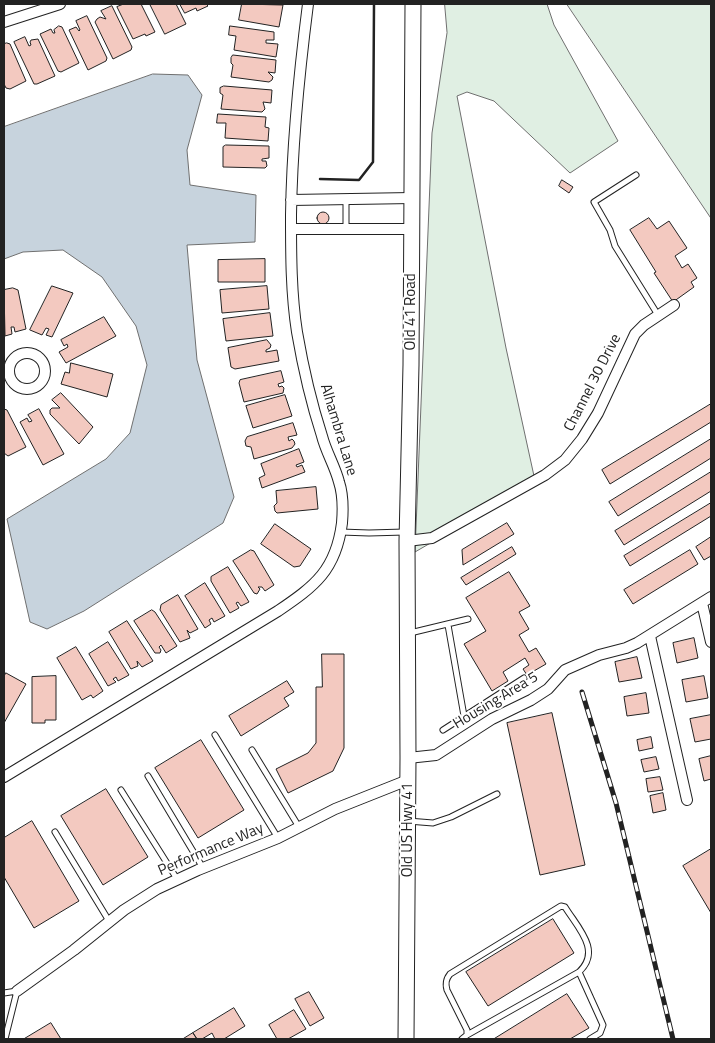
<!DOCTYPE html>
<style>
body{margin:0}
#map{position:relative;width:715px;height:1043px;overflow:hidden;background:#fff;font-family:"Titillium Web",sans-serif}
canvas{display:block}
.frame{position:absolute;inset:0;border:5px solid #222;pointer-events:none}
</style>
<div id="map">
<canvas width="715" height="1043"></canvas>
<div class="frame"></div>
</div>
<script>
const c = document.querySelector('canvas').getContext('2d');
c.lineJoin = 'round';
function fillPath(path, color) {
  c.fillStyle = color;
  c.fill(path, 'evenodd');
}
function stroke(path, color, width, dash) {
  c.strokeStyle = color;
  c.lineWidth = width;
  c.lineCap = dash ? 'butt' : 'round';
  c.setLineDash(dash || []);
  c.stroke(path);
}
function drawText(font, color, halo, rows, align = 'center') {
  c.font = font + ' "Titillium Web",sans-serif';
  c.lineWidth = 4;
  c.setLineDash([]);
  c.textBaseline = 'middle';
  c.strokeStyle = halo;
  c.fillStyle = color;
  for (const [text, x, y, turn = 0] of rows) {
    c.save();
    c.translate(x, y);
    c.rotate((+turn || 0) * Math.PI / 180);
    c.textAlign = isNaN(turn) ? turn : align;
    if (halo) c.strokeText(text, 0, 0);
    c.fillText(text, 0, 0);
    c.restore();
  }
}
const green = new Path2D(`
 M445,4H547L554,25L618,141L570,173L494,101L467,92L457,96L506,348L534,476L501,502L415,552L432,133L447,33Z
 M567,4H711V218Z`);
const water = new Path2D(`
 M153,74L188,75L202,95L187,150L190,185L256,195L255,242L187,245L197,360L234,497L223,523L84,611L47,629L30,622L7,519L106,459L130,433L147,365L136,326L102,277L63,250L23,252L4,259V127Z`);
const building = new Path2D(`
 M124,4H141L155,32L146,36L145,34L133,39L117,7Z
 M150,4H176L186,24L165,34Z
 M180,4H206L208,6L197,11L196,8L185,13Z
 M242,4L283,5L279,27L239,20Z
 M112,6L132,47L131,50L113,59L95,22L97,19L100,17L106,19L101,11Z
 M87,16L107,58L106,61L88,70L69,30L76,27L79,31L80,30L76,21Z
 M59,26L62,27L79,63L61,72L58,71L40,34L51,29L53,33H55L54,30Z
 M230,26L274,32V40H266V43L278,44L276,57L234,50L236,36L229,35Z
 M25,37L29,46L31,45L30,42L31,40L38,39L55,76L37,84H34L14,42Z
 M7,43L10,44L26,81L10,89L6,88L4,84V44Z
 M233,55L276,60L275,73L268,72L273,77L272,80L269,82L231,77L233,65L231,63V58Z
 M224,86L272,90L271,103L263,102L265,109L262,112L221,109L223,95L220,93V88Z
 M218,114L266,117L265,127L269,128L268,141L225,138L226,123H217Z
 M226,145L269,146V158L262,159V161H266L267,166L265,168L223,167V147Z
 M562,180L573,187L569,193L559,186Z
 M317 218a6 6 0 1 1 12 0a6 6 0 1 1-12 0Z
 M649,218L657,229L669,221L687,248L675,256L682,268L688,264L697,278L691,282L694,287L673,302L654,273L656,272L630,230Z
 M265,259V282H218V260Z
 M52,286L73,293L52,337L46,335L49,329L46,328L42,335L30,330Z
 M267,286L269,309L222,313L220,290Z
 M13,288L18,290L26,329L15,332L14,327H11L12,334L5,336L4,290Z
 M270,313L273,336L226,341L223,319Z
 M104,317L116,336L66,363L59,352L68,347L67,344L64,346L61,340Z
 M267,340L271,345L270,348L266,350V352L277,350L279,361L235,369L231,367L228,348Z
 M71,363L113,374L107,397L61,384L65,372L69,373Z
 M281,371L284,382L278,384L279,387L282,386L284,388L283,393L244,402L239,383L240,380Z
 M61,393L93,427L79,444L50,414V410L52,408H60L52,400Z
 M285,395L292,416L253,428L246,406Z
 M711,404V422L610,484L602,470Z
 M4,409L7,410L26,447L8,456L4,453Z
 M39,409L64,454L43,465L20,422L27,418L29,422L32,421L28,415Z
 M293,423L297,435L288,437L289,441L292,439L294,441L295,444L292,448L254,459L251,447L246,446L245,441L247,437Z
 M711,439V458L618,516L609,502Z
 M299,449L304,462L296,465L297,467L302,465L305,472L262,488L259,478L265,475L261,464Z
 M711,472V491L624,545L615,531Z
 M316,487L318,509L277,513L275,511L274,506L277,503L276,491Z
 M711,503V516L630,566L624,556Z
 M507,523L514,534L463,565L462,550Z
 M275,524L311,549L300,566L294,567L261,544Z
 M711,537V556L704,560L696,547Z
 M512,547L516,554L466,585L461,578Z
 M251,550L254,551L274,585L265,591L262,587H258L260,589L257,594L254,593L233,561Z
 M690,550L698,564L633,604L624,590Z
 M228,567L249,602L241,606L238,602L236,603L239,608L230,613L211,581V577Z
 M509,572L530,606L519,612L529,629L519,635L529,652L536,648L546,664L527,675L523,669L529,665L525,658L503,672L508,681L492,691L464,644L486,631L466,598Z
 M205,583L225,616L214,622L212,618L209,620L211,624L205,628L185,596Z
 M178,595L198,629L190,633L187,630L190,638L180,642L160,610L161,605Z
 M152,610L155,612L177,646L166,653L161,645L159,647L161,650L160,653H155L134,621Z
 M127,621L153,661L142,667L137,661L138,666L131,669L109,632Z
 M694,638L698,658L677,663L673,643Z
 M108,642L129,675L118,681L116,677L113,679L116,682L108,686L89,654Z
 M76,647L103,691L93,698L91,695L82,700L57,658Z
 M322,654H344V748L333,771L288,793L276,769L308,753L316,743V687H322Z
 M637,657L642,678L619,682L615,662Z
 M6,673L26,684L4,723V677Z
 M56,676V720H45V723H32V677Z
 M704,676L708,698L686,702L682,680Z
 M287,681L294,692L284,698L289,706L241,736L229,716Z
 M646,693L649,713L627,716L624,697Z
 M552,713L585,865L540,875L507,723Z
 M711,715V739L695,742L690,719Z
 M651,737L653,748L639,751L637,740Z
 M201,740L244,810L198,838L155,768Z
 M711,756V779L704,781L699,759Z
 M656,757L659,769L644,772L641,760Z
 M660,777L663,790L648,792L646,779Z
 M106,789L148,857L103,885L61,816Z
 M663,793L666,810L653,813L650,796Z
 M32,821L79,901L34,928L4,877V838Z
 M711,849V913L683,866Z
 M553,919L574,953L488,1006L466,972Z
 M309,992L324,1018L310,1026L295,999Z
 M567,994L589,1028L570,1039H494Z
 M234,1008L245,1026L224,1039H215L212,1033L202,1039H197L193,1033Z
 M294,1010L306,1029L288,1039H277L269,1025Z
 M51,1023L61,1039H24Z
 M193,1033L197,1039H183Z`);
const lane = new Path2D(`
 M636,175L594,202L610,230L615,246L658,315
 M346,200V229
 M341,532L369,533L405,532
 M448,625L464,716
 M410,633L468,619
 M443,730L524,678
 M215,735L278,838
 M252,750L299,827
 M148,776L203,868
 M121,790L177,879
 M408,821L433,823L451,817L497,794
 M55,832L109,921
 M4,993L17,991L5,1039
 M467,1035L579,972
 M462,1039L467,1035V1030L447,990C445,983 446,979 450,974L561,906L565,907C578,928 602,951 579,972L603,1025L600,1033L590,1039`);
const street = new Path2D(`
 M4,22L60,4
 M291,200L412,198
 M291,229H412
 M9 371a18 18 0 1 1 36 0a18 18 0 1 1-36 0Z
 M407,541L432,538L545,475L565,460L582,439L598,413L635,334L644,325L674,305
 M702,603L711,642
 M650,636L687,800
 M408,758L436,755L492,719L531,700L548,689L565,670L599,655L626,648L637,643L711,597
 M4,777L278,611C315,586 336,570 342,523C343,511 343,494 339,482C335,466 326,452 322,436C311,402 303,367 297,332C291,294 291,254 291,215C292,144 299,74 308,4
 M17,991L74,950L124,910L157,889L198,870L278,838L335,809L408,780`);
const secondary = new Path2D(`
 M406,1039L408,758L407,541L411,365L413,4`);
const rail = new Path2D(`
 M582,692L616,803L673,1039`);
const wall = new Path2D(`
 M320,179L359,180L373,162L374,4`);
const streetNames = [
 ["Old 41 Road",411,312,-90],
 ["Channel 30 Drive",593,383,-63],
 ["Alhambra Lane",338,430,73],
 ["Housing Area 5",496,701,-31],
 ["Old US Hwy 41",408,830,-90],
 ["Performance Way",211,850,-23]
];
fillPath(green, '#e0efe3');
stroke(green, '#6f6f6f', 1);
fillPath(water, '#c7d3dd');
stroke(water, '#6f6f6f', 1);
fillPath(building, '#f3c9c0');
stroke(building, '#222', 1);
stroke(lane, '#222', 7);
stroke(street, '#222', 12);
stroke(secondary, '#222', 17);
stroke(lane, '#fff', 5);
stroke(street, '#fff', 10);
stroke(secondary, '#fff', 15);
stroke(rail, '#222', 5);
stroke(rail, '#fff', 3, [9]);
stroke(wall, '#222', 2.5);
drawText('15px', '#222', '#fff', streetNames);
</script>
